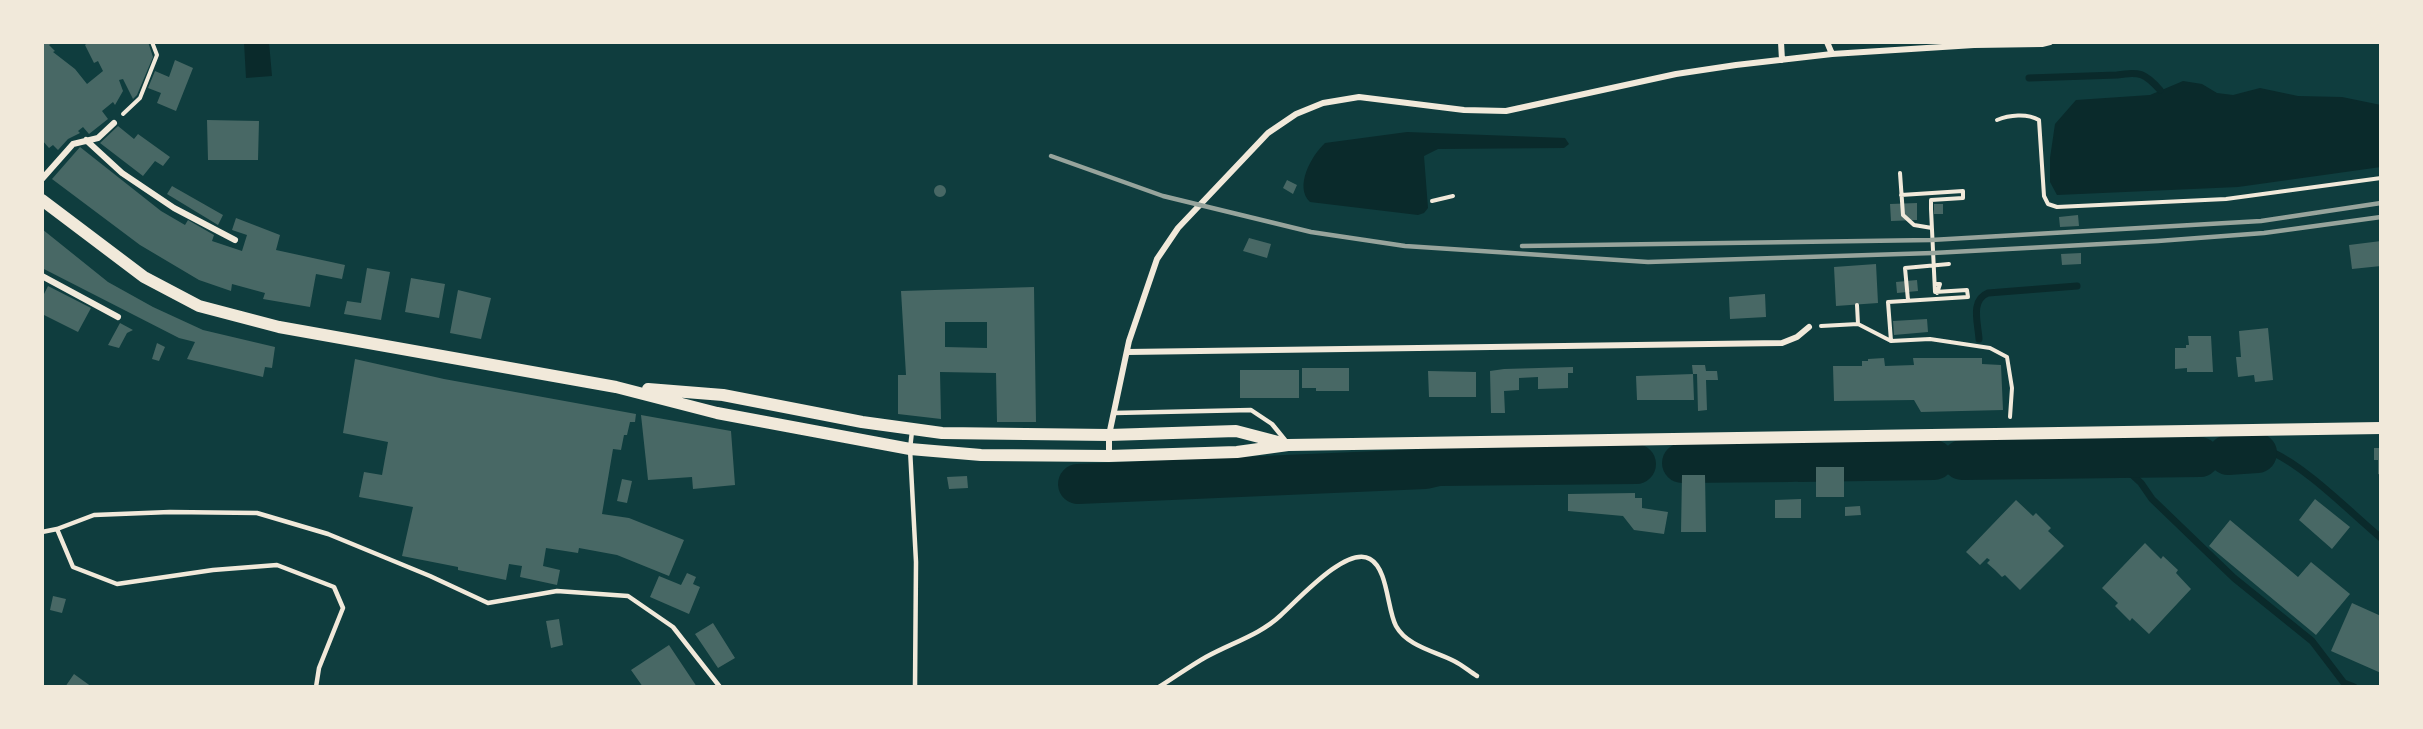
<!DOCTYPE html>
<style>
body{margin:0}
#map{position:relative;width:2423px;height:729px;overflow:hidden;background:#0f3d3e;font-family:"Varela Round",sans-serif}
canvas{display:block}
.frame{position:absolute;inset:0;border:44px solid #f1e9da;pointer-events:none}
</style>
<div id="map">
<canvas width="2423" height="729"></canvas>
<div class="frame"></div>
</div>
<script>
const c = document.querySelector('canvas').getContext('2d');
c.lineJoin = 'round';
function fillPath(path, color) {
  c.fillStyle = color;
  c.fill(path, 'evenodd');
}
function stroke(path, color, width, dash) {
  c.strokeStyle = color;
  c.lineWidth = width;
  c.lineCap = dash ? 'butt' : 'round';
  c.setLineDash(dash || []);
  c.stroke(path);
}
const water = new Path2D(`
 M244,42H269L272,76L246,78Z
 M2183,81L2202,84L2217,93L2233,95L2260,88L2298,96L2342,97L2381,105V167L2238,187L2057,195L2050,182V158L2055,124L2076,100L2150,95Z
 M1407,132L1565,138L1569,144L1564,148L1438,149L1424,156L1428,208L1424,213L1418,215L1310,202C1294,187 1311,156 1325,143Z`);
const stream = new Path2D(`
 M2029,78L2117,75C2139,71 2145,73 2160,90
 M1979,339C1978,323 1970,300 1988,293L2077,286
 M2272,452C2307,468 2350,512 2381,538
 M2114,458L2141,483L2152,499L2234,578L2312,641L2344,683L2354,687`);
const river = new Path2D(`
 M2228,455L2257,453
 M1962,460L2200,457
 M1799,462L1934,460
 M1682,463L1791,462
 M1078,484L1425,469L1438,466L1636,464`);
const building = new Path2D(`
 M42,42H54L49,45L55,51L53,52L75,69L87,84L103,71L98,61L94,63L85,45L88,42H148L153,57L137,95L133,99L123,79L119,80L123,91L115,105L113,102L102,111L108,119L89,134L83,127L78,131L80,133L68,139L58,150L53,145L49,148L42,140Z
 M175,60L193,68L176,111L157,103L161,93L148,88L155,71L169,77Z
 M207,120L259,121L258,160H208Z
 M118,126L134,139L138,134L170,157L163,166L155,161L143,176L100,143Z
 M80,147L161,211L185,225L188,220L214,235L212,241L242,251L247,235L232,230L236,218L280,235L276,250L345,265L342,279L316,274L310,307L263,299L265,293L232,284L231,291L199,280L140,245L52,179Z
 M1287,180L1297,185L1293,194L1283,188Z
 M934 191a6 6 0 1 1 12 0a6 6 0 1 1-12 0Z
 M172,186L223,215L218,225L167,194Z
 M1917,203V220L1891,221L1890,204Z
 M1934,204H1943V214H1934Z
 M2078,215L2079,226L2060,227L2059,217Z
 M42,229L108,282L153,307L203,330L275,347L272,368L265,367L263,377L187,359L195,342L179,338L42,268Z
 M1249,238L1271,244L1267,258L1243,251Z
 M2381,241V266L2352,269L2349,245Z
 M2081,253V264L2062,265L2061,254Z
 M1876,264L1878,303L1836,306L1834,267Z
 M367,268L390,272L381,320L344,314L347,301L361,303Z
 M411,278L445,284L439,318L405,312Z
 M1917,280L1918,291L1897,293L1896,282Z
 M48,286L91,308L78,332L44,315L42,320V298Z
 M1034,287L1036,422H997L996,373L940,372L941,419L898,414V375H906L901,291ZM945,322H987V348L945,347Z
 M458,290L491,298L481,339L450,333Z
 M1765,294L1766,317L1730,319L1729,297Z
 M1927,319L1928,332L1894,335L1893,321Z
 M120,323L133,330L127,333L119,348L108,345Z
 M2268,328L2273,380L2255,382L2254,375L2238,377L2236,357H2241L2239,331Z
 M2188,336H2211L2213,372H2187V368L2175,369V348H2186V345H2189Z
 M157,343L165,347L159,361L152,359Z
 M1884,358L1885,366L1914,365L1913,358H1982V364L2001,365L2003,410L1921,412L1914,400L1834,401L1833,366H1862V361H1868V359Z
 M355,359L444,379L636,414L635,422H630L627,435H624L621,450L613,449L602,514L629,518L684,540L669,576L617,555L579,548L578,553L546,548L543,566L560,570L557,585L520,577L522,566L509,564L506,580L458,570V567L402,556L413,507L359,497L364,472L382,475L388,442L343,433Z
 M1692,365H1705L1706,371H1717L1718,380H1706L1707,410L1698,411L1697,374H1693Z
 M1573,367V373H1568V388L1538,389V377L1519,378V390L1504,391L1505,413H1491L1490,371L1504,369Z
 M1302,368H1349V391H1316V388H1302Z
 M1240,370H1299V398H1240Z
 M1428,371L1476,372V397H1429Z
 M1693,374L1694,400H1637L1636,376Z
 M641,415L731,431L735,485L693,489L692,477L648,480Z
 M2374,448H2381V475L2378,474V460H2374Z
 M1816,467H1844V497H1816Z
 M1682,475H1705L1706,532H1681Z
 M967,476L968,488L949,489L947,477Z
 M622,479L632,481L627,503L617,501Z
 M1635,493V498H1642V508L1668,512L1664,534L1634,530L1623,516L1568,511V494Z
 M1801,499V518H1775V500Z
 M2315,499L2350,527L2332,549L2299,520Z
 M2016,500L2033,516L2036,513L2051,528L2048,531L2064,546L2020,590L2005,575L2002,577L1995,570L1987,563L1990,560L1987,558L1980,565L1966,552Z
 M1860,506L1861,515L1845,516V507Z
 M2230,520L2298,577L2311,562L2350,594L2316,635L2209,546Z
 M2145,543L2161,559L2163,556L2178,570L2176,573L2191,589L2149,634L2132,618L2130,621L2115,606L2118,603L2102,588Z
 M687,573L696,577L693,584L700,587L689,614L650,597L659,576L681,585Z
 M53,596L66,599L62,613L50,610Z
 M2352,603L2381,616V673L2331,651Z
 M559,619L563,645L551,648L546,621Z
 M713,623L735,658L718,668L695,634Z
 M669,645L697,687H643L631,670Z
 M74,674L92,687H65Z`);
const path = new Path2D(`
 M123,114L140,98L157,55L152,42
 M1997,120C2009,115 2027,113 2039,120L2044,196L2048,204L2057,207L2226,199L2381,178
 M1900,173L1903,215L1914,225L1932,228
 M1432,201L1453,196
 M1935,284H1940L1937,293
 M1908,300L1905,268L1949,264
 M1857,305L1858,324
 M1821,326L1858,324L1891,341L1930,339L1990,348L2007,357L2012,388L2010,417
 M1891,341L1888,302L1968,297L1967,290L1935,292L1931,209V200L1963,198V191L1901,195`);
const service = new Path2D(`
 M1114,413L1251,410L1272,424L1285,440
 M912,431L910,449L916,562L915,687
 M57,529L73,567L117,584L213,570L277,565L334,587L343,608L319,668L316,687
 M42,532L57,529L94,515L170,512L257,513L328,534L430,576L488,603L557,591L628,596L673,627L720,687
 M1159,687C1175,677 1190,666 1206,657C1231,643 1260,635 1281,615C1298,600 1347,545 1370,559C1388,569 1387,609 1396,626C1407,646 1434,651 1454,661C1462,665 1469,671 1477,676`);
const minor = new Path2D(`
 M1781,42L1782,60
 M1827,42L1832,54
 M86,140L122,173L174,208L235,240
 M42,179L73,144L98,138L114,123
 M42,276L118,317
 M1127,352L1782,343L1797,337L1809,327
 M1109,456V435L1129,341L1157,259L1178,228L1268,133L1296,114L1323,103L1359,97L1464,110L1506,111L1676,74L1736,65L1832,54L1974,45L2042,44L2050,42`);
const secondary = new Path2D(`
 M42,200L144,277L199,306L279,327L616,387L717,413L910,449L981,455L1109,456L1237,452L1288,445L2381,428
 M648,389L723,395L862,422L942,433L1109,435L1236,431L1282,443`);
const rail = new Path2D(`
 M1051,156L1163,196L1311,232L1405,246L1648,262L1933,253L2158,241L2264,233L2381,217
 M1522,246L1931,240L2261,221L2381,203`);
fillPath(water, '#0a2a2b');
stroke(stream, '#0a2a2b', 7);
stroke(river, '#0a2a2b', 40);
fillPath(building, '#486865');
stroke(path, '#f1e9da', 4);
stroke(service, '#f1e9da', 4.5);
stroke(minor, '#f1e9da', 6);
stroke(secondary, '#f1e9da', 12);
stroke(rail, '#97a49c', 4.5);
</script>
